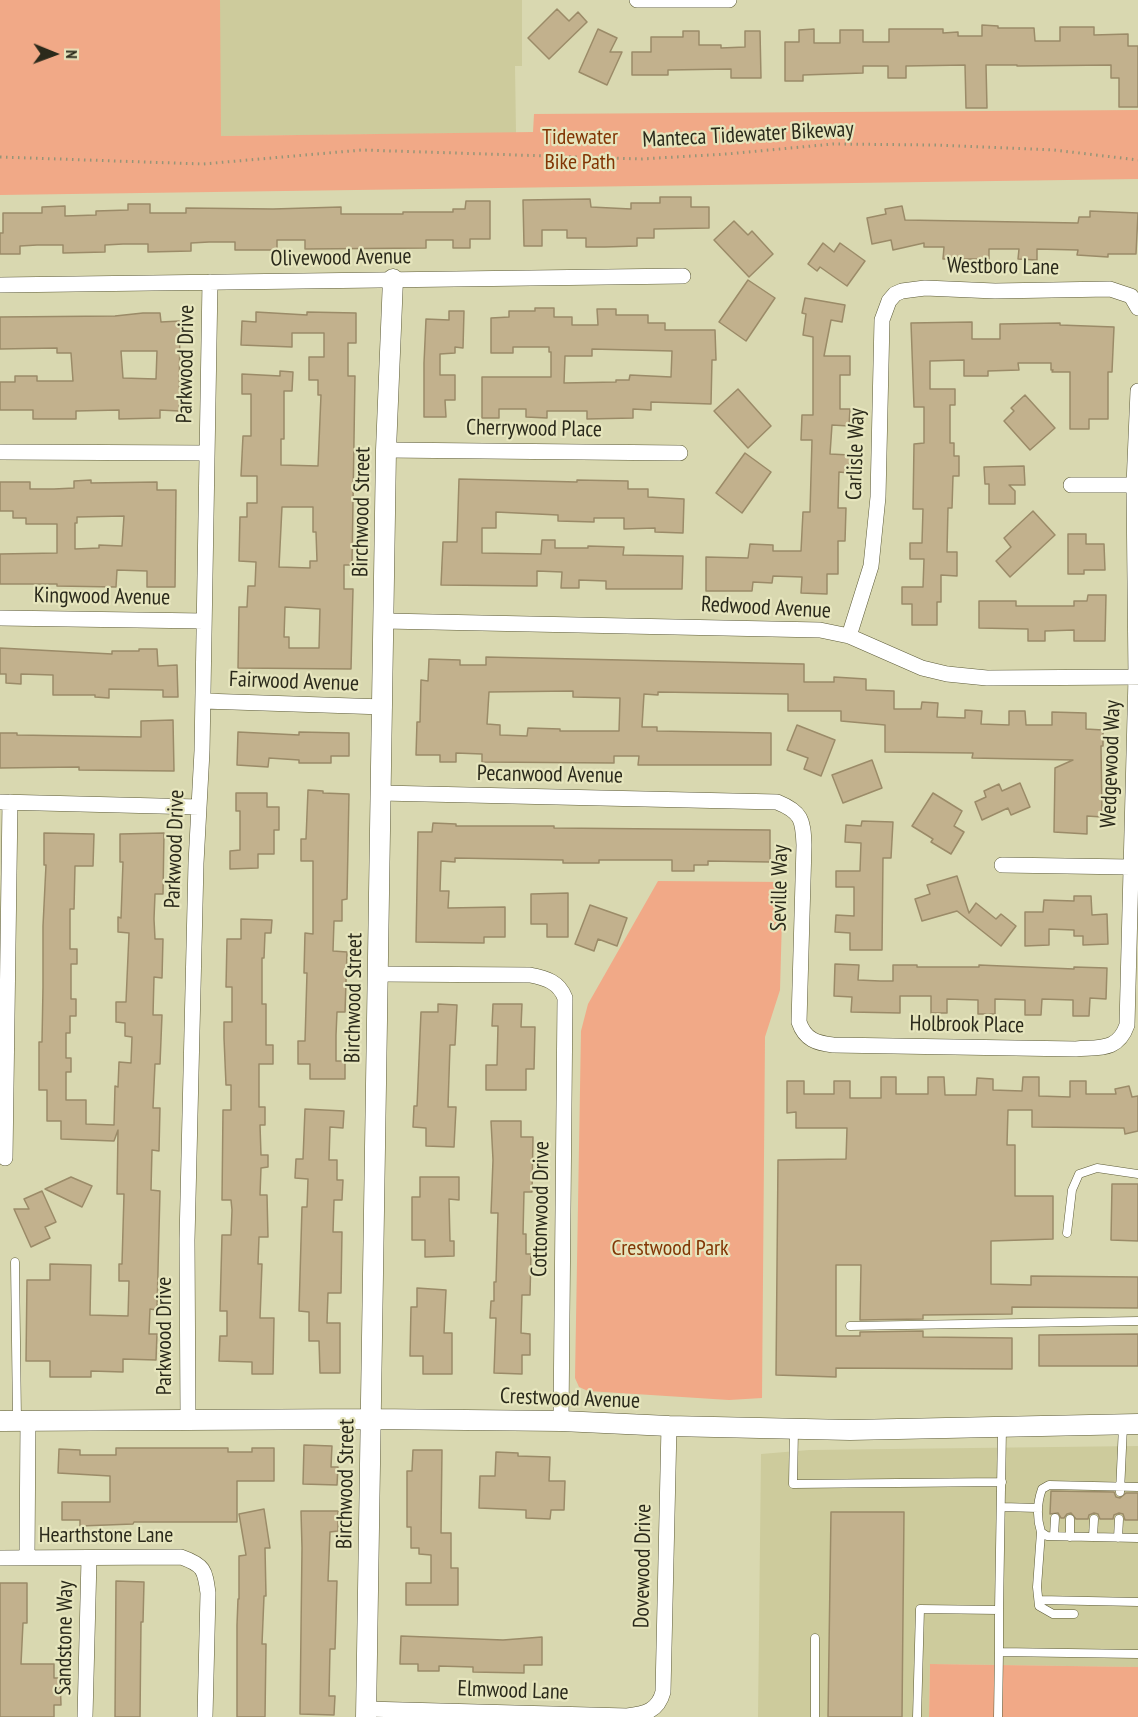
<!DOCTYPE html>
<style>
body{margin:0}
#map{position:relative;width:1138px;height:1717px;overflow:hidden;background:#d9d8b0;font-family:"PT Sans Narrow",sans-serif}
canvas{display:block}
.north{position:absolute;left:24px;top:24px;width:60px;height:60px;-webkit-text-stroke:4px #e6e5bd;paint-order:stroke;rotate:91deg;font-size:16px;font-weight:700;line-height:24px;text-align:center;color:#2b2a1b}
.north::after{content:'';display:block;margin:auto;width:21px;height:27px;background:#2b2a1b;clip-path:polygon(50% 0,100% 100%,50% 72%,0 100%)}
</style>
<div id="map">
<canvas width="1138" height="1717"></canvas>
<div class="north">N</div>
</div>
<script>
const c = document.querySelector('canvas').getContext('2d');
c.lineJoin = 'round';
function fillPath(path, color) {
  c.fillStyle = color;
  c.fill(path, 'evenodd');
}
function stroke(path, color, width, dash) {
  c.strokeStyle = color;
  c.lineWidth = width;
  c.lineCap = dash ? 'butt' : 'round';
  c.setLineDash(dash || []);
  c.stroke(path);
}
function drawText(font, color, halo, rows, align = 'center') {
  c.font = font + ' "PT Sans Narrow",sans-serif';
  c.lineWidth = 4.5;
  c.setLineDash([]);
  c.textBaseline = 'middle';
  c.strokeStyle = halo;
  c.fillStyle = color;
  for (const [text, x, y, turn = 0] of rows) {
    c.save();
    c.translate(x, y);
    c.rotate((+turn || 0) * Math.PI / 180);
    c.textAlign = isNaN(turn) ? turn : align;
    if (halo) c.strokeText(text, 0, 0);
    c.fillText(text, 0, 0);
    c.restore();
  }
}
const built = new Path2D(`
 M220,0H522V66H515L516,133L220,136Z
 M1138,1446V1667L930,1664L929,1717H758L761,1454L809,1450Z`);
const green = new Path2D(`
 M0,0H220L221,136L533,132L534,114L1138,110V179L0,195Z
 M658,881L783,882L780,990L765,1037L762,1398L729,1400L588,1391L579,1387L575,1378L581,1031L588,1004Z
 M930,1664L1138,1667V1717H929Z`);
const building = new Path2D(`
 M557,9L569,21L578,12L587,22L549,59L528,38Z
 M982,25L998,26V28H1034L1035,41H1060V27H1094V35L1128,34V46H1138V107H1119V78H1111V65L1017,66V65H986L987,108H966L965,65L906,66V78H888V66H863V73L803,75V81H785V42H799V30L814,29V43H840V30H863V42H889V29H943V33L958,32V36H982Z
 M598,29L617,38L610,52H622L607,85L579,72Z
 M683,31H699V45H721V48L745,47V31H760L761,78H731V69L668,70V75H632V52H651V37H683Z
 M660,197H691V207H709V228L654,229V238H637V246L605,247H586V238H567V230H542V246H524L523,200L590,199L591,207L631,209V203H660Z
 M466,201H490V239H470V248H453V240H426V248L305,249V240H277V250H235V242H209L191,243V251L148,252V244H123L105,245V252L63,253V245H37L20,246V254H0V233H3V213H42V207L65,206V216L96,215V211L128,210V204H150V213H186V208L273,209L341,207V214H403V212H453V209H465Z
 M902,206L905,220L1078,223L1079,217H1090V211L1138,213L1136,254H1108V257L1077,255L1078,250L1037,249V260L1018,259L1019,249H989V259H943L944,247H924V243L893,250L891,240L872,244L867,218L886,214L885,209Z
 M734,221L748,235L752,231L773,254L749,277L714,240Z
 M823,243L834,252L840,243L865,261L847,286L820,267L817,271L808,264Z
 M748,280L775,298L746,341L719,322Z
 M805,298L845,305L842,322L831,320L824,356H850V375H840V409H850L849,426L832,425L830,454L850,455L849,473L839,472L838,508H846L845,541H838V574H827V594L801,593L802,577L773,576L772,583L753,582L752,591H706V557L748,558L750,544L773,545V551H801L803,512H810L812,440H801L802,415H813V337L803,335L806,314L802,313Z
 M535,308H554V317H572V325H598L597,309H616V315H648V323H665V330H715L716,360H712L711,404L651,402V410L633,409V418L587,419V411H547V418L526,417V409H499V418H482V377H551V352H549V347H513V353H491V318L509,317V311H535ZM592,349L672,351L671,377L630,375L629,380H616V382L564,383L565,356H592Z
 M449,311H464L463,348L455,347V353L440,354V375H455V400H445L446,417H424V363L426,319L449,320Z
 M256,312L307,315V312L356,313V343H348V376H355L352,565H344V589H353L351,669L238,668L239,607H247L248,586H255L256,562L239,561L240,517H247V503H257V476H241L243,436H251V394H242V374L280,376V371L293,372L292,391H284V439H281V465L318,466L321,395H318V380H309V357H324V333H292V347L241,345L242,321L256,322ZM282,507H313V532H316L317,561H310V568L279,567ZM285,607L320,609L319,648H289V637H284Z
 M143,313H160L161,322L180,321L179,411L160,410V418L119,419V410L76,411V419H33V410H0V382H15V376H37V381H73L71,353H57V348L0,349V317L115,316ZM121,351H157L156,379L123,378Z
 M972,322V339H1000V324L1060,323V325L1114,327L1112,372H1108V419H1089V429H1070V372H1052L1053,370H1051V363H1018L1019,370L988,371V376H964V360L930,361V389H955V405H950V443H954V456H959V476H953L952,508H948L947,552H957V576L941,575V602H937V625H912V604H902V587H923L924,559H910V543H922L923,509H913L914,444L924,443V407H914L911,323Z
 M738,389L771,426L748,448L714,411Z
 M1025,395L1055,428L1030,450L1004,421L1014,411L1011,408Z
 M745,453L771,472L742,513L716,493Z
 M1024,466L1025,485H1009L1015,491V504H989V484H985L984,467Z
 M459,479L577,482V480L628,481V489H648V497L684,499L683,533L655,532V528L624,529V518H594V522L558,521V515L496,512V528H482V553L541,554L542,540H555V548H588V546L624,547L623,555L683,556L682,589H606V581L579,580V588H561L562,572L537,571V586L441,585L443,542H457Z
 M91,480V483L157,482V490H176L175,587H147V571L117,570L116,587L57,586V584H0V554L57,553V524H26V518H13V511H0V482H30V489H54L74,488V481ZM124,516L122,546L99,545V548L75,549V523H77V517Z
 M1033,511L1055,535L1010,577L996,561L1011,547L1004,538Z
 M1068,534H1086V544H1104L1105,570H1084V574H1068Z
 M1088,595H1106L1105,641H1074V630L1045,631V641H1028V629L979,628V601H1016V606H1074V601H1087Z
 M0,648L112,654V651H139V649H157L158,666L177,665L178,697H163V690L109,689V698L95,697V695H53V675L21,674V684L6,683V674H0Z
 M486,657L804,664V682H834V677L866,679V690L894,691V709H921L922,702L938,703L937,717L965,718V710L982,711L981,724L1009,725V711H1025L1026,725H1052V712L1086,713V729L1103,730V746H1101L1102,817L1087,816V834L1054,832L1055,768L1073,760L972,758L973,753L885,752V725L841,721V711H788V694L658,692V695L644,694L642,727H657V731L771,733V765H638L639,756H614V763L482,762V754L456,753V762H440V755H416L417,722H420L421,680L428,681L429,659L460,660V665H486ZM573,691V697L620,698L619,731H560V729L528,728L527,736L500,735V725L487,724L489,692Z
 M173,720L174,771L79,770V767L0,768V733H17V735L141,737V721Z
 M797,725L835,740L821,776L804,769L808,758L787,750Z
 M238,732L299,735V732L349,733V756H331V763H299V760L269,758L268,767L237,765Z
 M872,760L882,788L843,803L832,775Z
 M1020,783L1030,807L1011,815L1008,808L982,820L975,802L986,797L984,791L999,784L1002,791Z
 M308,790L323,791V793L349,794L347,899L342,900V921H334L333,951L347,952L345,1012H337L336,1035V1061H345V1079H310V1064H298V1041H305L307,973H304L305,933L313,934V861H301V839H306Z
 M236,793H267V807H279V830H274V854H258V868L230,869V851L240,850V811H236Z
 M933,793L962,811L954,826L964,832L951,854L931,842L933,839L912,826Z
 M862,821L893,822L891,858H883L882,950H850V933L835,932L836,915L854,916V887H836V871H860L861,843L845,842L846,825L861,826Z
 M433,823L456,824V826H554V828L770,830V862L708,861V865H694V871H672V860H599V863H563V860L455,858V862L441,861L440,891H449L448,908L505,907V937H484V943L416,942L418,832H432Z
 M44,833L94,834L93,866H75L74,909H70V949H77V964H71V999H76V1016H70V1033H66V1058H71V1072H66V1100H86V1124L114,1125L115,1086L118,1087L119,1062L131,1063L132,1037L125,1036V1023L116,1022V1002H126L129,933L118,932V917L121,918L123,862H120V834L164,833L163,894H155L154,919L155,939H163L162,978L154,977L153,1015H162L160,1064H155L153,1108H160L159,1151L152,1150L151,1190L160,1191L157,1310L150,1309L149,1334H157L156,1360L123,1359V1372L91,1371V1377H50V1361H26L27,1280H50V1264L91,1265L90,1315L128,1316L129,1281H119V1264H122L124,1194H117L118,1130L114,1141L61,1139V1121H47V1090H39V1042H42L43,987V926L46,865H44Z
 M957,876L969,913L976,903L996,919L1001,914L1016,926L1001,946L957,911L922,921L915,899L930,894L927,885Z
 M568,893V937H547V924H531V894Z
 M1074,896H1091L1092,915L1107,914L1108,944L1083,945V936H1074V930L1049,929V945L1025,946V912H1043L1044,900L1074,901Z
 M590,905L627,918L617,946L598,939L594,951L575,944Z
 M241,919L272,920L271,933H265L264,958H262V1004H266V1045H273V1064H259V1107H265V1125H260L261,1155H268V1167L261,1168L260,1195H267L268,1237H259L258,1264H262L260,1318H274L273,1374H252V1362L219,1361L220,1336H227V1311H220L222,1235H231L232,1210L231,1200H222L223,1110H231V1085H226L224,1038V1022H232V987H226L227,939H241Z
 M835,964L859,965L858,980L880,981H893V965H917V967H979V965L1074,969V967L1107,968L1106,999L1090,998L1089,1016H1073V1000L1042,999L1041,1015H1025V1000L995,999V1014H978V1000L947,999V1013H931V996H900V1013L851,1012L852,997L834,996Z
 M438,1004L457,1005L455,1045H450L448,1107H456L454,1147L426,1146V1128L413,1127L414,1106H417L421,1012H438Z
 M493,1004H522L521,1027H535L534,1069H526V1090H486V1065H497L498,1026H492Z
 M881,1077H896V1094H928V1077H944L945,1095H976L977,1078L993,1079V1090L1022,1091L1023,1077H1039V1096L1070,1097V1081H1086V1094H1116L1115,1089L1129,1086L1132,1097L1138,1096V1131L1125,1134L1124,1128L1032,1127V1110H1008L1007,1145H1015V1196H1053V1239L991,1241V1284L1031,1285V1276L1138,1277V1308L1012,1307V1314L923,1315V1319L860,1320L861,1265H836V1336H860V1332L923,1331V1337L1012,1338V1369L836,1368V1377L776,1375L778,1160L846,1159L847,1128H796V1112L787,1113V1081H804V1094H834V1081H850V1098H881Z
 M305,1109L344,1111L343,1128L330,1127L329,1160H337V1180H343L342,1200H334L333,1232H342L341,1293H328L327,1323H340V1373H320L319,1341H309V1312L299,1311L302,1207H307L308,1179L295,1178L296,1159H303Z
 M491,1121H521V1137H533L532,1192H524L523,1234H526V1254H531L530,1295H522L521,1333L530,1334V1355H522V1374L494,1373L496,1318H490L491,1301H494V1282H496L498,1213H491L493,1160Z
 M71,1177L92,1186L82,1207L45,1189Z
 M420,1177H459V1200L449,1199L450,1241H454V1256L425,1257V1240H412V1197H420Z
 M1112,1184H1138V1241L1111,1240Z
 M42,1191L56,1222L45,1227L50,1238L31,1247L14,1209H29L24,1199Z
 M417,1288L446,1290L444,1333H452V1374H423V1356H410L411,1307H417Z
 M1138,1334V1366H1039V1335Z
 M304,1445L332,1446L331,1467H338L337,1485L303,1484Z
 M116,1448H228V1452H252V1448H274V1481H237V1522H134L133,1524L80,1526V1520H62V1502H110V1476L58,1473L59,1449L80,1450V1455H116Z
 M413,1450H442L441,1533H451V1568H458V1605H406V1583H431V1555L419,1554V1548H411V1527H407V1471H412Z
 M496,1452L518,1453V1456L550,1457L549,1481H565L564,1510H551L550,1519L526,1518V1510L479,1508L480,1476H495Z
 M1051,1491L1114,1492L1116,1497L1120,1498L1126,1493H1138V1520H1125L1123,1514L1119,1513L1114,1515L1113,1519H1100L1098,1514L1094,1513L1089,1515L1088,1519H1076L1071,1513L1067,1514L1064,1518H1061L1058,1513L1050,1514Z
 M264,1509L270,1548H265L266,1596H264L262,1644H266L265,1717H237V1625L238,1599H239V1556L246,1555L239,1514Z
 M301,1511H338V1531L330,1532L328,1581H337L335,1649H330L329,1696H335L334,1715L300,1714L302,1548Z
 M831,1512H904L902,1717H828Z
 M116,1581L144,1582L143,1622H141L140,1717H115Z
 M0,1583H27V1623H23L21,1664H54V1678H60L61,1705H54V1717H0Z
 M401,1636L503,1640L542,1637V1665H524V1673L473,1672V1667L439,1666V1671H418V1664H400Z`);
const path = new Path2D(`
 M0,157L203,164L362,150L641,159L727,154L833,144L935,145L1054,150L1138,160`);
const service = new Path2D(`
 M1067,1233L1072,1190L1079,1174L1097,1168L1138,1174
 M15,1262L17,1420
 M850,1326L1138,1321
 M794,1430L793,1484L1002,1482
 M1138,1487L1049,1485L1042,1489C1037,1503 1037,1519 1041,1532L1047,1536L1138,1538
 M1120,1492L1123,1426
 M1002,1507L1038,1508
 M1041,1532L1037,1587L1039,1606L1053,1614H1074
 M1054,1536L1055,1518
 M1070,1537V1519
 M1093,1537L1094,1519
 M1118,1538L1119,1519
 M1039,1600L1138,1602
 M999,1610V1652L1138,1654
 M815,1638V1717
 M917,1717L920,1609L999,1610L1002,1429
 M998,1717L999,1652`);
const minor = new Path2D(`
 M637,0H729
 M0,285L683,276
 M386,450L680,453
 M0,452L206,453
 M1071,485H1134
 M0,618L204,621
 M385,621L820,630L849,636L922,668L947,674L987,678L1138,677
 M849,636L871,566L878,497L882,320L889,301L895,294L902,291L925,288L995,291L1110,289L1131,296L1138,308
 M203,701L384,707
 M381,793L777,802C802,812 803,820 804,845L799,1022C805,1040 817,1043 833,1045L1076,1049C1100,1047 1118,1051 1127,1025L1136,677L1134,485L1138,391
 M0,802L199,807
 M1002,865L1130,867
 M379,974L530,975C546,978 559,982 565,998L561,1421
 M5,1158L10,802
 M188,1419L187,1240L196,863L202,751L210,282
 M0,1558L181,1557C204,1565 205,1570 208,1593L205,1717
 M27,1558L28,1420
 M366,1709L627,1716C645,1714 658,1711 663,1692L669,1426
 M85,1717L89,1559`);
const tertiary = new Path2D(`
 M0,1421L371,1419L561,1421L669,1426L850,1430L1138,1424
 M366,1717L386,450L393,279`);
const streetNames = [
 ["Manteca Tidewater Bikeway",748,135,-3],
 ["Olivewood Avenue",341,258,-1],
 ["Westboro Lane",1003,267,1],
 ["Parkwood Drive",186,364,-89],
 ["Cherrywood Place",534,429,1],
 ["Carlisle Way",856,454,-88],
 ["Birchwood Street",362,512,-89],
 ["Kingwood Avenue",102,597,1],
 ["Redwood Avenue",766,608,3],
 ["Fairwood Avenue",294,682,2],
 ["Wedgewood Way",1111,764,-88],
 ["Pecanwood Avenue",550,775,1],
 ["Parkwood Drive",175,849,-88],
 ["Seville Way",780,888,-89],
 ["Birchwood Street",354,998,-89],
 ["Holbrook Place",967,1025,1],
 ["Cottonwood Drive",541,1209,-89],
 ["Parkwood Drive",165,1336,-90],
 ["Crestwood Avenue",570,1399,2],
 ["Birchwood Street",346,1484,-89],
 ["Hearthstone Lane",106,1536],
 ["Dovewood Drive",643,1566,-89],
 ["Sandstone Way",65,1638,-89],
 ["Elmwood Lane",513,1691,2]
];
const parkNames = [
 ["Tidewater",580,138],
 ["Bike Path",580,163],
 ["Crestwood Park",670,1249]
];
fillPath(built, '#cdcb9c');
fillPath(green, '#f1a987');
fillPath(building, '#c2b18d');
stroke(building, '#9b8b68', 1.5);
stroke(service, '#5c5a37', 9);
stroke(minor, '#5c5a37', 16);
stroke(tertiary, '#5c5a37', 21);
stroke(path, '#969577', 3, [1.5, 4.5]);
stroke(service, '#fff', 8);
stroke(minor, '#fff', 15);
stroke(tertiary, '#fff', 20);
drawText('22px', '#2b2a1b', '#e6e5bd', streetNames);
drawText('22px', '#823605', '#e6e5bd', parkNames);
</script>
